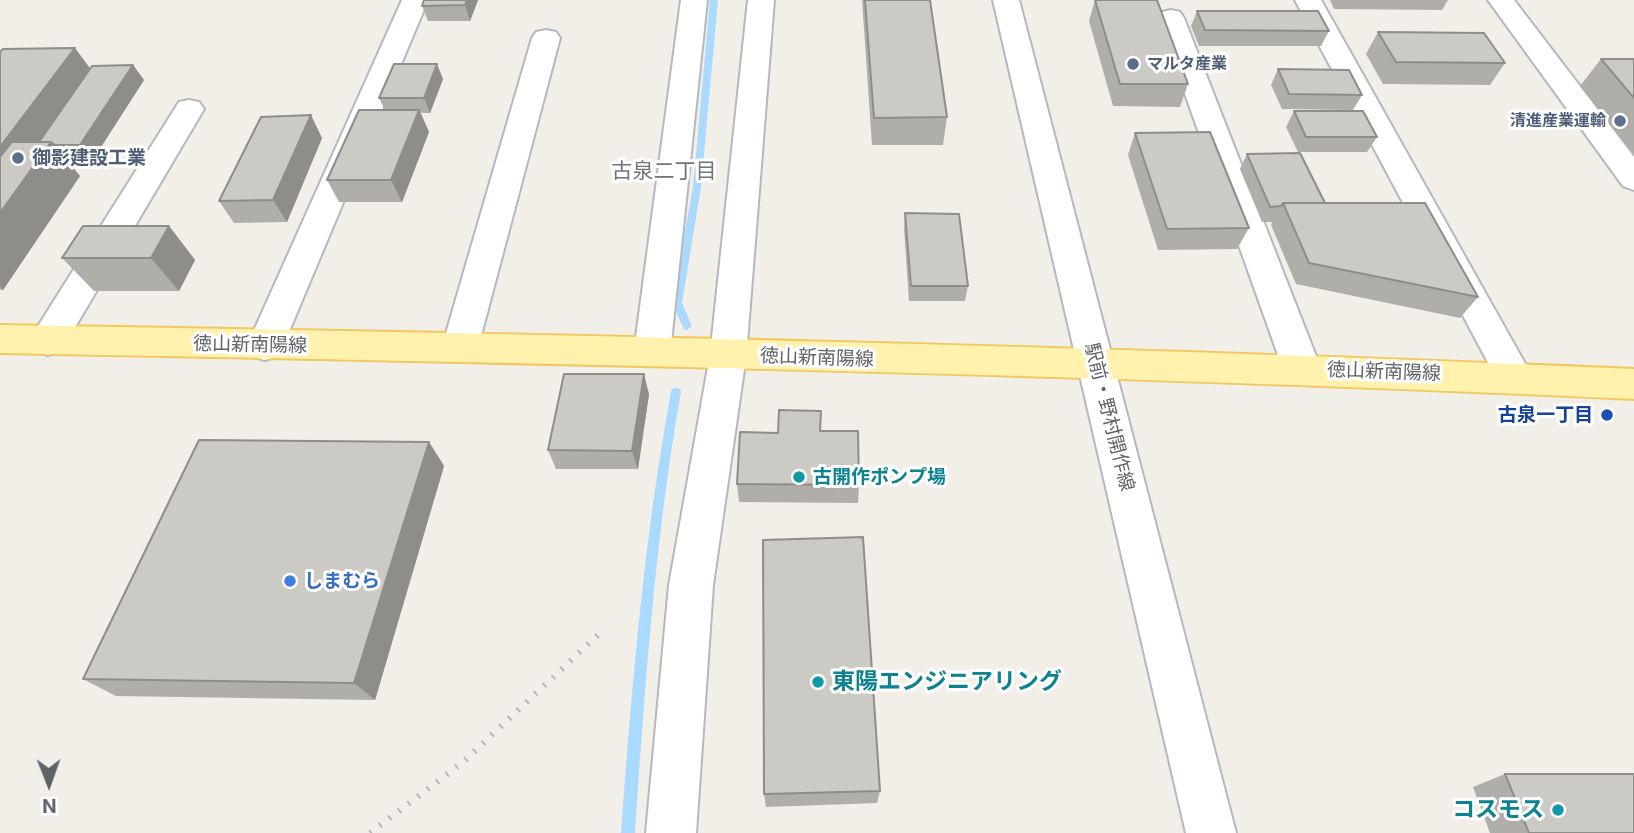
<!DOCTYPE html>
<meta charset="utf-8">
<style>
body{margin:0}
#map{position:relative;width:1634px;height:833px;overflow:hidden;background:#f1efe8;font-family:Inter,sans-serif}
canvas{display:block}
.north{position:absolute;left:14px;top:749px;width:70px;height:70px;-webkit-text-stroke:5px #fff;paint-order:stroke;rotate:179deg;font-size:19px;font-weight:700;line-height:28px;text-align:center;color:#5f6368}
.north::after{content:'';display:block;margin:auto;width:24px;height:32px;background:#5f6368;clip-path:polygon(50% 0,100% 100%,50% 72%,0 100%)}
</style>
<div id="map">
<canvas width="1634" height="833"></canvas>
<div class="north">N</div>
</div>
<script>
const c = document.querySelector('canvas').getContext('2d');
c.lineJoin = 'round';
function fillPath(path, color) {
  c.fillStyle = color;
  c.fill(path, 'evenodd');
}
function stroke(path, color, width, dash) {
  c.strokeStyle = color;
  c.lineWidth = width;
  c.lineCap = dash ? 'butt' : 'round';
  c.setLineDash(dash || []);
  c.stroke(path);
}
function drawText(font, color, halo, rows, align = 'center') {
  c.font = font + ' Inter,"Noto Sans JP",sans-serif';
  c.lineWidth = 6;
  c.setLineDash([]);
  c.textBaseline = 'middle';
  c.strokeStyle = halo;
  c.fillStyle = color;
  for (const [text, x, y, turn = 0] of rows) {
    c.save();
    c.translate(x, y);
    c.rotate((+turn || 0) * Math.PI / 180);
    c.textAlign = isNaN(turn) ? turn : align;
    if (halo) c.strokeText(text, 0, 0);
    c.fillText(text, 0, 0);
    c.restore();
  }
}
const stream = new Path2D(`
 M710,0H718L701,187L682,303L692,326L687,330L684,329L672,303L693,187Z
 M676,388L680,389L681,392C655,538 645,685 635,833H621C632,685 644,538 671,392L672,389Z`);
const minor = new Path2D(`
 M402,0H428L283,346L278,356L265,360L252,356L247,346Z
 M681,0H707L670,352L665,362L652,366L639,362L634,352Z
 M748,0H774L746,356L713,585L696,833H646L669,585L710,356Z
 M993,0H1019L1236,833H1186Z
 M1295,0H1321L1527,367L1533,377L1527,387L1514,392L1501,387Z
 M1488,0H1514L1634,157V190L1623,186Z
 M1171,10L1180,12L1184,18L1321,369L1315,379L1302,384L1289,379L1283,369L1158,18L1162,12Z
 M546,30L556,32L560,38L478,347L473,357L460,361L447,357L442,347L532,38L536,32Z
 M189,100L199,102L204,109L61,351L48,355L35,351L30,341L35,331L179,102Z`);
const major = new Path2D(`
 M0,325C545,334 1090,345 1634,369V399C1090,374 545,363 0,353Z`);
const rail = new Path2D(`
 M370,833L463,762L600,633`);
const wall = new Path2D(`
 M478,0L470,21H428L422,6Z
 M862,0H930L947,117L943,145H872Z
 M1095,0L1188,84L1180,107L1113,106L1089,21Z
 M1330,0H1448L1442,10L1334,9Z
 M1197,11L1329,31L1321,46H1199L1191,26Z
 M1378,32L1505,63L1490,85L1383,84L1366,54Z
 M0,52L90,68L133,65L144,80L92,161H68L80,176L3,290H0Z
 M1601,59H1634V155L1580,86Z
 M1278,69L1362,95L1353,110L1282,109L1271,85Z
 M443,79L430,113H421L429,132L402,202H339L327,180L385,110L379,98Z
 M1294,111L1377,137L1367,152H1298L1286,127Z
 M1135,133L1249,228L1237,249L1158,250L1128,155Z
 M322,138L287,222L234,223L219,201Z
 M1247,154L1325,203L1478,297L1460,318L1296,284L1271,225L1272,222H1262L1240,169Z
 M905,213L968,286L965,301H909L904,229Z
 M169,226L195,260L179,291H94L62,258Z
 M649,394L638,469H556L548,450Z
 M821,431L859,485L858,503L739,502L737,484Z
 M429,442L444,466L375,700L116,696L83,679Z
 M1505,774L1634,833H1490L1473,787Z
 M880,791L877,803L766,807L764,794Z`);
const shadedWall = new Path2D(`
 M467,0H478L470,21L465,5Z
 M75,48L95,75L0,208V147Z
 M437,64L443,79L430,113L424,98Z
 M133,65L144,80L92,161L80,145Z
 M419,110L429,132L402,202L391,180Z
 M311,115L322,138L287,222L273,200Z
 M51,142L80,176L3,290L0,286V213Z
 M169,226L195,260L179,291L151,258Z
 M644,374L649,394L638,469L632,451Z
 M429,442L444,466L375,700L354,683Z`);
const building = new Path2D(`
 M424,0H467L465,5L422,6Z
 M865,0H930L947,117L874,118Z
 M1095,0H1157L1188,84H1120Z
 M1197,11H1318L1329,31L1205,30Z
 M1378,32L1484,33L1505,63L1396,62Z
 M75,48L0,147V52L3,49Z
 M1601,59H1634V98Z
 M394,64H437L424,98H379Z
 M133,65L80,145H55L51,142H39L92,66Z
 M1278,69L1349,70L1362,95L1289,94Z
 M359,110H419L391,180H327Z
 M1294,111H1363L1377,137H1306Z
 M311,115L273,200L219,201L261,117Z
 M1210,132L1249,228L1167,229L1135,133Z
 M12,142H51L0,213V157Z
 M1300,153L1325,203H1283L1281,206L1270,207L1247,154Z
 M1283,203H1425L1478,297L1309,263Z
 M905,213L959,214L968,286H911Z
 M83,226H169L151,258H62Z
 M564,374H644L632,451L548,450Z
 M779,410L821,411L820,431H858L859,485L737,484L740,432L778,433Z
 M199,440L429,442L354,683L83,679Z
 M863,537L880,791L764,794L763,540Z
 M1505,774H1634V833H1529Z`);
const markers = [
 [1133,64,7,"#5c6f8a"],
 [1620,121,7,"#5c6f8a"],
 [18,158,7,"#5c6f8a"],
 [1607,415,7,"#1a4fb4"],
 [799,477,7,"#0f9aa8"],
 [290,581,7,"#3f7fe0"],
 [818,682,7,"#0f9aa8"],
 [1558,810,7,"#0f9aa8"]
];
const farServicenames = [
 ["マルタ産業",1147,64],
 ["清進産業運輸",1606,121,"right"]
];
const serviceNames = [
 ["御影建設工業",32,158]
];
const streetNames = [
 ["徳山新南陽線",250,345,1],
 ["徳山新南陽線",817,358,2],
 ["徳山新南陽線",1384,372,2],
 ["駅前・野村開作線",1109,417,76]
];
const transitNames = [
 ["古泉一丁目",1593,415]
];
const cultureNames = [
 ["古開作ポンプ場",813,477]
];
const shopNames = [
 ["しまむら",304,581]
];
const neighbourhoodNames = [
 ["古泉二丁目",664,172]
];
const nearCulturenames = [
 ["東陽エンジニアリング",832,682],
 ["コスモス",1544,810,"right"]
];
fillPath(stream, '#aadaff');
stroke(minor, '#b5b8bc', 4);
stroke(major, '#f2c960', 4);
fillPath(minor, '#fff');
fillPath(major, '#fff2af');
stroke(rail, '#b6b7b8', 6, [2, 10]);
fillPath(wall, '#afaea9');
fillPath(shadedWall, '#8f8d8a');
fillPath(building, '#cccac5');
stroke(building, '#8f8d8a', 2);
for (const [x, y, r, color] of markers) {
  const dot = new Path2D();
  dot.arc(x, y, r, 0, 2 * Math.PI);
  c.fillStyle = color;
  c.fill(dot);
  stroke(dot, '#fff', 2.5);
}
drawText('bold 16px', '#4e5e75', '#fff', farServicenames, 'left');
drawText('bold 19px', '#4e5e75', '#fff', serviceNames, 'left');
drawText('19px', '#5f6368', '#fff', streetNames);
drawText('bold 19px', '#164399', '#fff', transitNames, 'right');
drawText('bold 19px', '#0d838f', '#fff', cultureNames, 'left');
drawText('bold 19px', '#366cbe', '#fff', shopNames, 'left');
drawText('21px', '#70757a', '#fff', neighbourhoodNames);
drawText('bold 23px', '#0d838f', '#fff', nearCulturenames, 'left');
</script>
